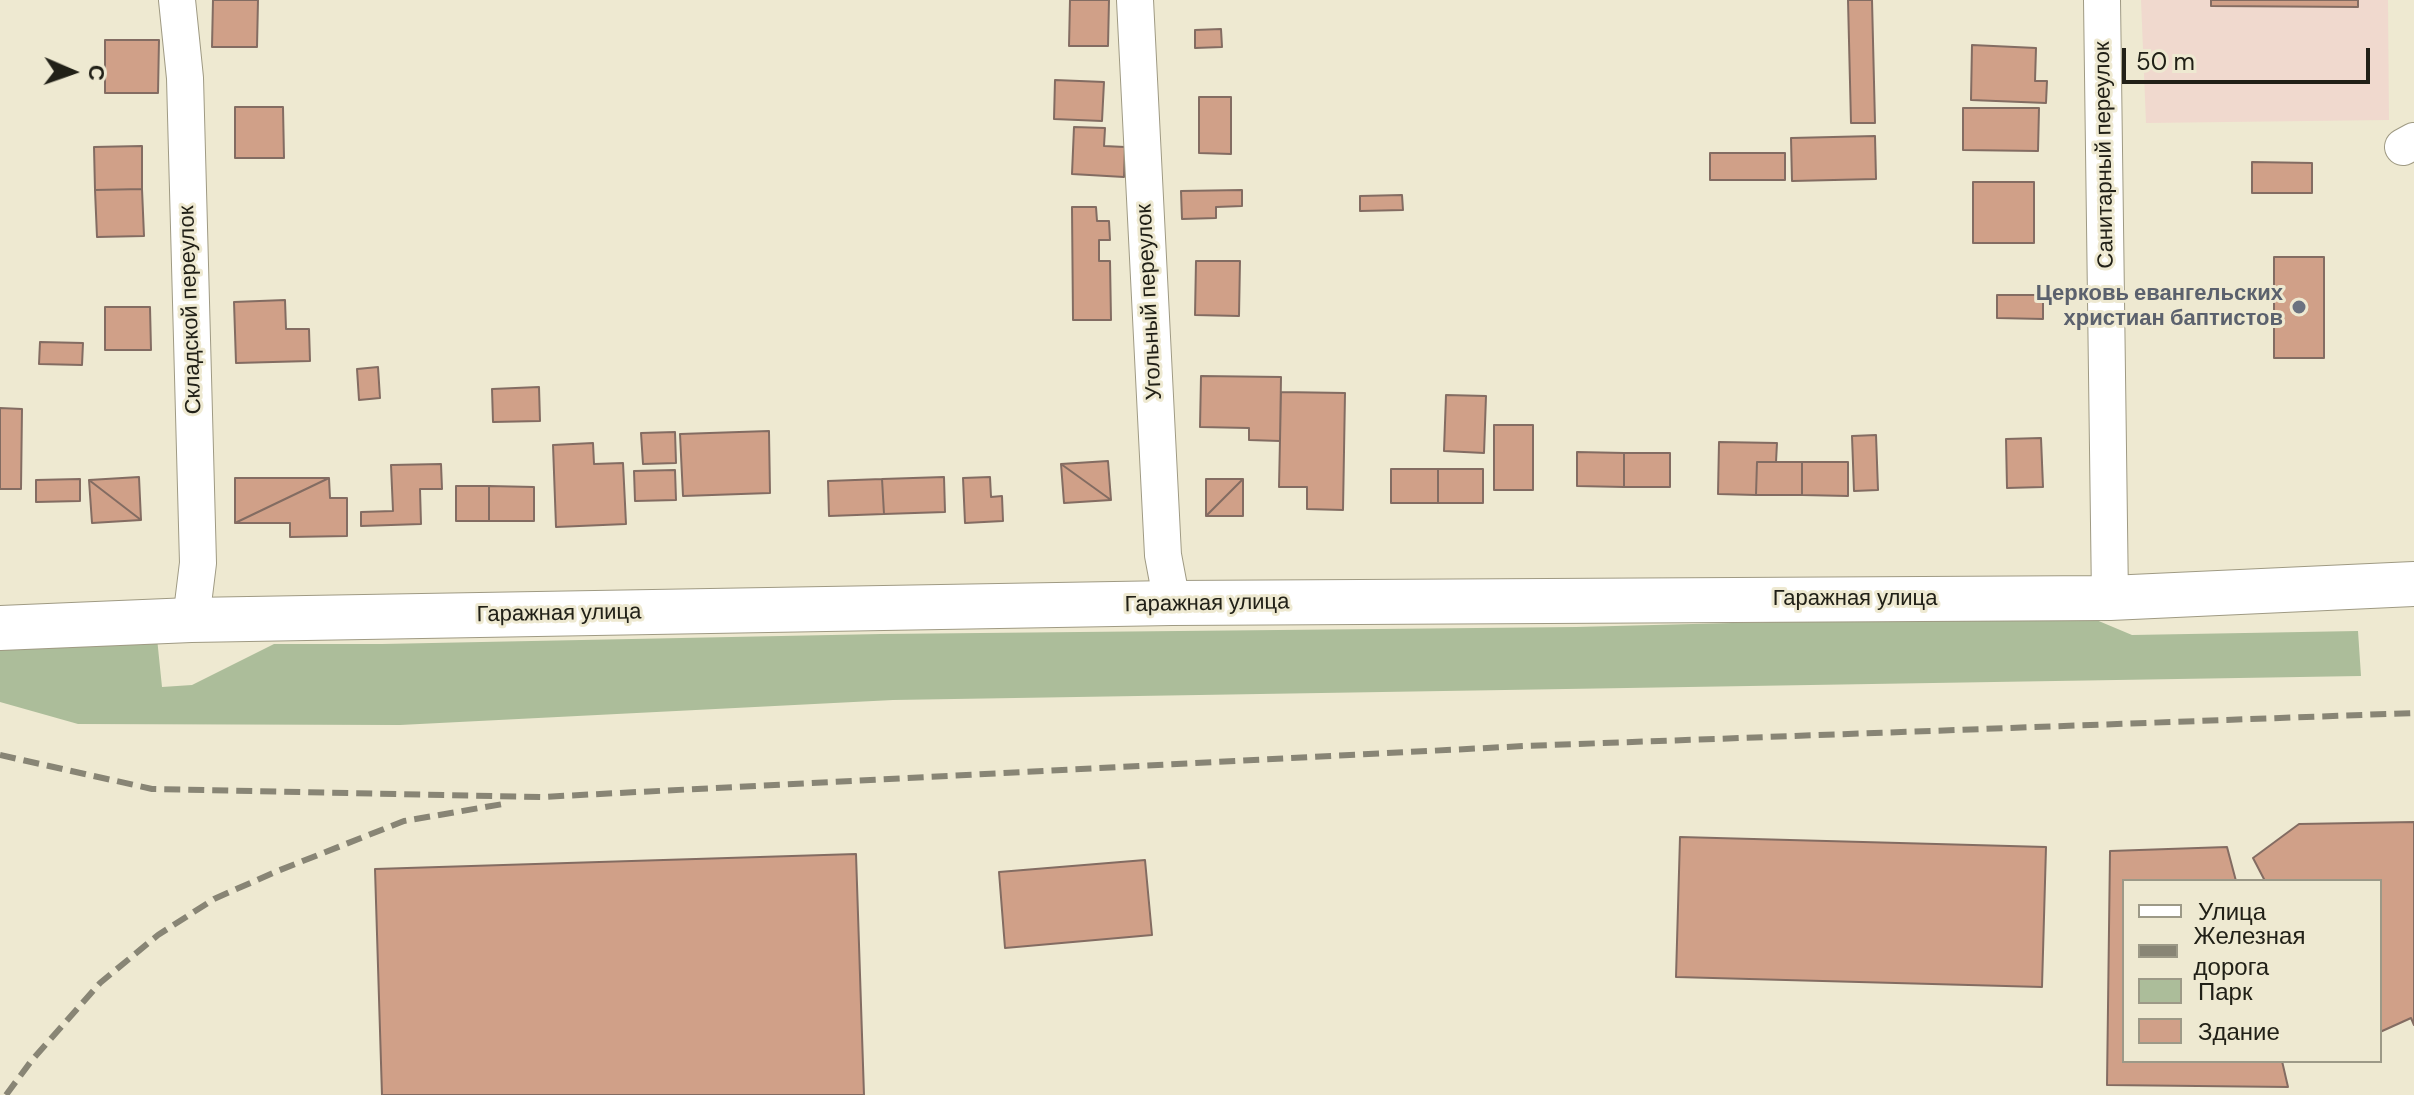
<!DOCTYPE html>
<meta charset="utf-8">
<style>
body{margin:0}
#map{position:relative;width:2414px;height:1095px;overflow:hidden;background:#eee9d1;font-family:"DM Sans",sans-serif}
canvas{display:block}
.legend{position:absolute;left:2122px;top:879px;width:260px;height:184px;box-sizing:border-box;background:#eee9d1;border:2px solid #9c9987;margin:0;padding:10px 14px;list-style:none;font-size:24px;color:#212017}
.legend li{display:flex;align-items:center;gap:16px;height:40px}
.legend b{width:40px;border:2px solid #9c9987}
.north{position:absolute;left:32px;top:32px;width:80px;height:80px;-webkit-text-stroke:6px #eee9d1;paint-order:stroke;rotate:92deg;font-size:22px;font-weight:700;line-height:32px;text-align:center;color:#212017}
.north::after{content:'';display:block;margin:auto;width:28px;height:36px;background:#212017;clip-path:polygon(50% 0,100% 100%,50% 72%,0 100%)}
.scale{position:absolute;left:2122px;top:48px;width:248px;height:36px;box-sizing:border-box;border:4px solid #212017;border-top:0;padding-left:10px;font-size:24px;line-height:28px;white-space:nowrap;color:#212017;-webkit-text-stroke:6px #eee9d1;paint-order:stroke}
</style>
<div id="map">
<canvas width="2414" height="1095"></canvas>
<ul class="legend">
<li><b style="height:10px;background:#fff"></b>Улица</li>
<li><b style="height:10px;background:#888575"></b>Железная дорога</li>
<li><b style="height:22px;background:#acbd9a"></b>Парк</li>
<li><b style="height:22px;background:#d0a088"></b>Здание</li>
</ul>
<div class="north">С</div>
<div class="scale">50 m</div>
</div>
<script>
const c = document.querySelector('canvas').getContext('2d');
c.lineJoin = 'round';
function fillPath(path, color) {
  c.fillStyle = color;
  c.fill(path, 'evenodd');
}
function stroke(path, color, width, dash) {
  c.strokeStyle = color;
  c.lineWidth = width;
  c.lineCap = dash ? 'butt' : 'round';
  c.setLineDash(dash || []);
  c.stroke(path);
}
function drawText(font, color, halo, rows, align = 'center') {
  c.font = font + ' "DM Sans",sans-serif';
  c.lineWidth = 6;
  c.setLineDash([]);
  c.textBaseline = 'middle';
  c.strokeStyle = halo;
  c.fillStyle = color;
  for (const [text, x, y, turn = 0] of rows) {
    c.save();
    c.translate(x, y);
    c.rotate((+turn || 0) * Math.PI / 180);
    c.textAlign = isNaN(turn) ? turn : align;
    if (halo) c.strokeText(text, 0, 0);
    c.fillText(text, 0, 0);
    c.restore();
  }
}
const education = new Path2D(`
 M2141,0H2388L2389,120L2146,123Z`);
const green = new Path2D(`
 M2082,614L2132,635L2358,631L2361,676L893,700L400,725L78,724L0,702V650L157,638L162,687L192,685L274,644H382L881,634L1576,627Z`);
const building = new Path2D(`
 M213,0H258L257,47H212Z
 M1070,0H1109L1108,46H1069Z
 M1848,0H1872L1875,123H1851Z
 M2211,0H2358V7L2211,6Z
 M1221,29L1222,47L1195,48V30Z
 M105,40H159L158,93H105Z
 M1972,45L2036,48L2035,81H2047L2046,103L1971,100Z
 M1055,80L1104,82L1102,121L1054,119Z
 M1199,97H1231V154L1199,153Z
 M235,107H283L284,158H235Z
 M1963,108H2039L2038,151L1963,150Z
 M1074,127L1105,128L1104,146L1125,147L1124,177L1072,174Z
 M1875,136L1876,179L1792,181L1791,138Z
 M142,146V189L95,190L94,147Z
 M1710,153H1785V180H1710Z
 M2252,162L2312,163V193H2252Z
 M1973,182H2034V243H1973Z
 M142,189L144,236L97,237L95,190Z
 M1242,190V206L1216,207V218L1182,219L1181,191Z
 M1402,195L1403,210L1360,211V196Z
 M1072,207H1096L1097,221H1109L1110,240H1099V261H1110L1111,320H1073Z
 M2274,257H2324V358H2274Z
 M1196,261H1240L1239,316L1195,315Z
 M1997,295H2043V319L1997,318Z
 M285,300L286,329H309L310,361L236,363L234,302Z
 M105,307H150L151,350H105Z
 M40,342L83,343L82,365L39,364Z
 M378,367L380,398L359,400L357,369Z
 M1201,376L1281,377L1280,441L1249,440V428L1200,427Z
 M539,387L540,421L493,422L492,389Z
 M1281,392L1345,393L1343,510L1307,509V487H1279Z
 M1446,395L1486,396L1484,453L1444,451Z
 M0,408L22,409L21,489H0Z
 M1494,425H1533V490H1494Z
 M769,431L770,493L683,496L680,434Z
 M675,432L676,463L643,464L641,433Z
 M1876,435L1878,490L1854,491L1852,436Z
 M2041,438L2043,487L2007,488L2006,439Z
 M1719,442L1777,443L1776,462H1757L1756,495L1718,494Z
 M593,443L594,464L623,463L626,524L556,527L553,445Z
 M1577,452L1624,453V487L1577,486Z
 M1624,453H1670V487H1624Z
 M1108,461L1111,500L1061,464Z
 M1757,462H1802V495H1756Z
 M1802,462H1848V496L1802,495Z
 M441,464L442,489H420L421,524L361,526V512L393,511L391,465Z
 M1061,464L1111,500L1064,503Z
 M1391,469H1438V503H1391Z
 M1438,469H1483V503H1438Z
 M675,470L676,500L635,501L634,471Z
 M139,477L141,520L89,480Z
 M944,477L945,512L884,514L882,479Z
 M990,477L991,497L1002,496L1003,521L965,523L963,478Z
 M235,478H329L235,523Z
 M329,478L330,498H347V536L290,537V523H235Z
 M80,479V501L36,502V480Z
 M882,479L884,514L829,516L828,481Z
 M1206,479H1243L1206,516Z
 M1243,479V516H1206Z
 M89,480L141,520L92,523Z
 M456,486H489V521H456Z
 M489,486L534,487V521H489Z
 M2414,822V1025L2411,1018L2380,1032V881H2265L2253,858L2299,824Z
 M1680,837L2046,847L2042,987L1676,977Z
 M2227,847L2236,881H2124V1061H2282L2288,1087L2107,1085L2110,851Z
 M856,854L864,1095H382L375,869Z
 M1145,860L1152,935L1005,948L999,872Z`);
const minor = new Path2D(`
 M177,0L185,78L198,563L191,620
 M1135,0L1163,555L1172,603
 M2102,0L2110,598
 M2403,147L2414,141`);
const tertiary = new Path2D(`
 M0,628L191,620L1172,603L2110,598L2414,584`);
const rail = new Path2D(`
 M0,755L152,789L542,797L1524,746L2414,713
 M6,1095L32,1060L100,983L158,935L214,899L275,872L404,821L503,804`);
const markers = [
 [2299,307,8,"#6b7280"]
];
const streetNames = [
 ["Санитарный переулок",2105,155,-91],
 ["Угольный переулок",1150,302,-93],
 ["Складской переулок",191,310,-92],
 ["Гаражная улица",1855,599],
 ["Гаражная улица",1207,604,-1],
 ["Гаражная улица",559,614,-1]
];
const worshipNames = [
 ["Церковь евангельских",2283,294],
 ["христиан баптистов",2283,319]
];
fillPath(education, '#f0d9ce');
fillPath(green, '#acbd9a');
fillPath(building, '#d0a088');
stroke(building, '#836c62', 2);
stroke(minor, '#9f9a83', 38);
stroke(tertiary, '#9f9a83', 46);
stroke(minor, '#fff', 36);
stroke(tertiary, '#fff', 44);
stroke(rail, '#888575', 6, [16, 8]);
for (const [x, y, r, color] of markers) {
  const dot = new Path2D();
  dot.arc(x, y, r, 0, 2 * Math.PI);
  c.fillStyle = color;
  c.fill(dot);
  stroke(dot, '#eee9d1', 3);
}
drawText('22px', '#212017', '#eee9d1', streetNames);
drawText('bold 22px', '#5b616d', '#eee9d1', worshipNames, 'right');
</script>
